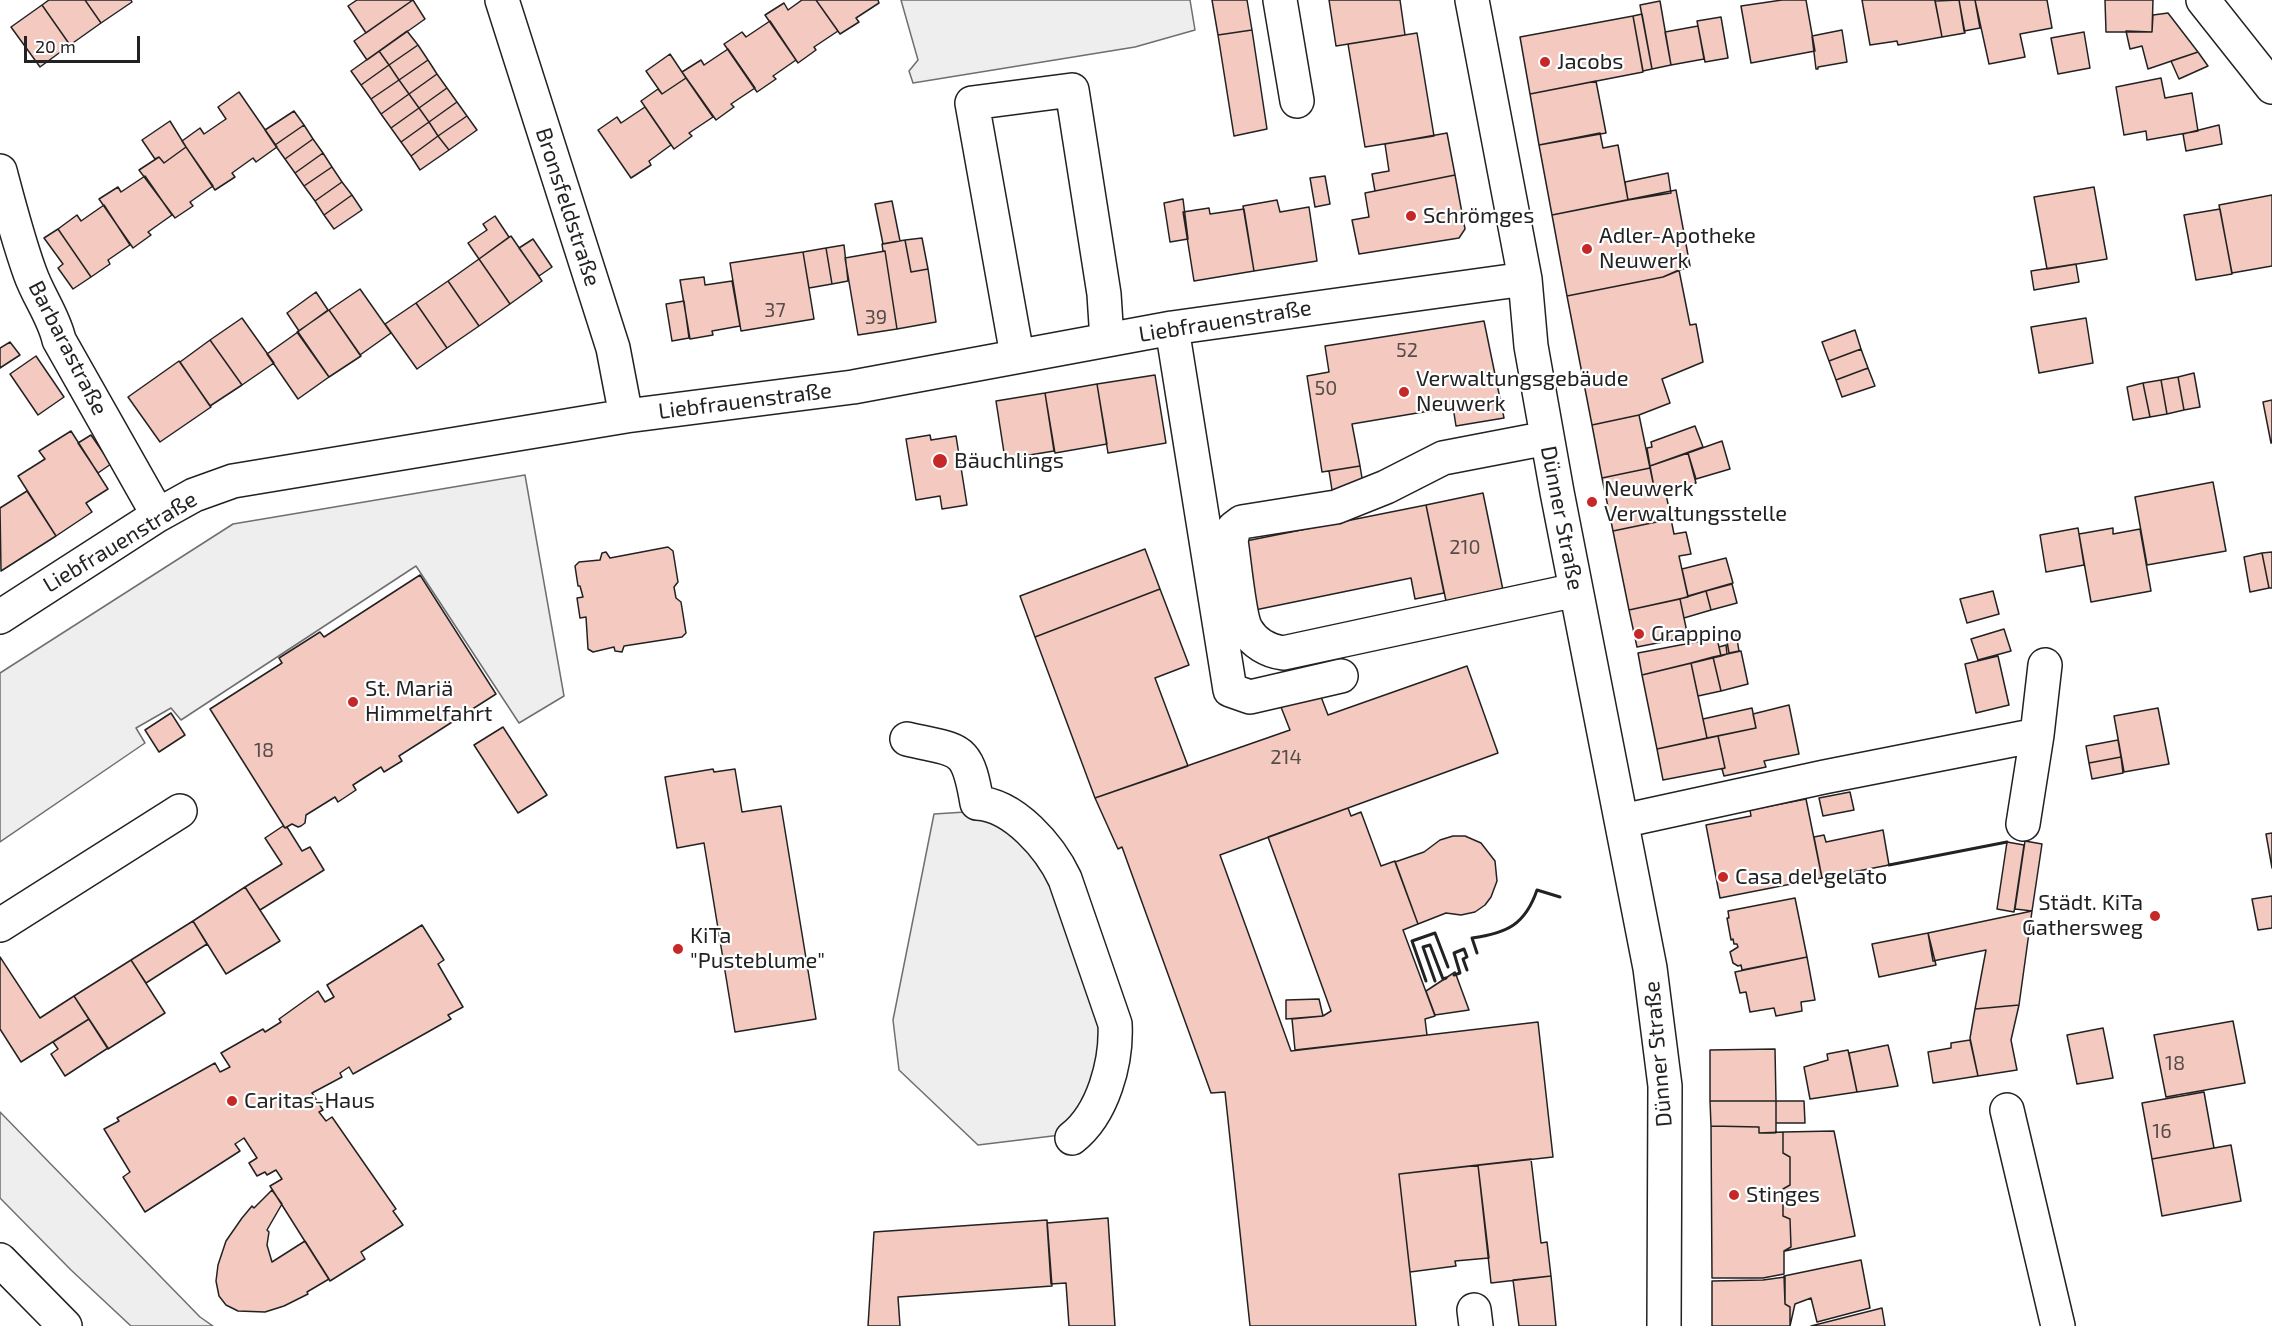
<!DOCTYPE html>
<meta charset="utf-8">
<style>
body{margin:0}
#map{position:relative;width:2272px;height:1326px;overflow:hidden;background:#fff;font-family:"Exo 2",sans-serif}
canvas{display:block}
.scale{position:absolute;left:24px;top:36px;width:116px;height:27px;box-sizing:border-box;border:3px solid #222;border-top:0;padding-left:8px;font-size:18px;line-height:21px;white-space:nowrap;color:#222;-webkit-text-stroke:4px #fff;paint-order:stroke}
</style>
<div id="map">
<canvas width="2272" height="1326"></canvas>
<div class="scale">20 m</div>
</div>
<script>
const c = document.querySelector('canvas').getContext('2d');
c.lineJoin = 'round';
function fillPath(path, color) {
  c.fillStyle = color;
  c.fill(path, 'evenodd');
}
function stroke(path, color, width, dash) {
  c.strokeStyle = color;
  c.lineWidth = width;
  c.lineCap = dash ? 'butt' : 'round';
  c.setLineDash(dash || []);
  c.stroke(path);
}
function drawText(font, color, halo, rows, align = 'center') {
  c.font = font + ' "Exo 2",sans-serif';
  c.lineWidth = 4.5;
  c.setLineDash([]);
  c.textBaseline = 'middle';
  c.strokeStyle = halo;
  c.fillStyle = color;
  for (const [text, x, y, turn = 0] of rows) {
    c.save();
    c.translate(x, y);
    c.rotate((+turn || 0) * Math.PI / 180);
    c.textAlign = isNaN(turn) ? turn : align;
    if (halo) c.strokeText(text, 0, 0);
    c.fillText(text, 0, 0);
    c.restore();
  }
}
const green = new Path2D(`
 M901,0H1190L1195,30L1135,47L913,83L909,71L918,60Z
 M525,475L564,696L519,723L416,566L181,720L171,708L136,728L145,743L0,842V673L233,524Z
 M981,811L1045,859L1106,1044L1069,1134L978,1145L899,1070L893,1020L934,814Z
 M0,1112L200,1317L213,1326H131L71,1270L0,1198Z`);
const building = new Path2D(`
 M49,0H85L101,23L70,45L42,5Z
 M85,0H131L132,2L101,23Z
 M357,0H413L366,33L348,6Z
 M413,0L425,19L367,60L354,41Z
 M802,0H816L838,31L814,47L816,50L798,63L765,15L784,3L788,10Z
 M816,0H878L879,3L856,18L859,22L840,34Z
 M1212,0H1247L1252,30L1218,35Z
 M1329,0H1400L1405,35L1336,46Z
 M1782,0H1806L1815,51L1751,63L1741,6Z
 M1862,0H1935L1942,37L1898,45L1897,41L1870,45Z
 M1959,0H1975L1980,28L1964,31Z
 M1959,0L1965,33L1942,37L1935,1Z
 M1975,0H2047L2052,28L2020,34L2025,57L1989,64Z
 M2105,0H2153L2152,32H2106Z
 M1660,1L1671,65L1652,69L1640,5Z
 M42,5L70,45L40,67L11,27Z
 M2168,13L2198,52L2148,69L2142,46L2130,49L2126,31L2152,32L2153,15Z
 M1642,14L1652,69L1643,71L1633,16Z
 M1633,16L1643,72L1530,94L1520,37Z
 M1721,17L1728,58L1705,62L1697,21Z
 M770,21L796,60L773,76L776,79L757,92L724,44L742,32L746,37Z
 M1698,26L1704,59L1671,65L1665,32Z
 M1252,30L1267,129L1234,136L1218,35Z
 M1842,30L1847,62L1818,67V69H1816L1812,36Z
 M407,31L418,45L389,65L379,51Z
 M2084,32L2090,68L2058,74L2051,38Z
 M1417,33L1434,136L1365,147L1348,44Z
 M418,45L428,60L399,80L389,65Z
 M728,49L755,88L731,104L734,107L716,120L682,72L701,60L704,65Z
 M379,51L389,65L361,85L351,71Z
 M2198,52L2208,66L2179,79L2171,61Z
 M670,54L686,78L662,94L646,71Z
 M428,60L437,74L409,94L399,80Z
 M389,65L399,80L371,99L361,85Z
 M437,74L447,88L419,108L409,94Z
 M686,78L713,117L689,133L692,136L674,149L641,101L658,89L662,94Z
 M2161,78L2165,98L2192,93L2198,131L2147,140L2146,131L2124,135L2116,87Z
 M399,80L409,94L381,114L371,99Z
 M1596,81L1606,133L1539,145L1530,94Z
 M447,88L457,102L429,122L419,108Z
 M239,92L277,147L256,162L253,158L232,173L235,177L215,190L182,141L200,128L204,134L226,119L218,107Z
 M409,94L419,108L391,128L381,114Z
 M457,102L467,116L438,136L429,122Z
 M645,107L671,145L649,161L651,165L631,178L598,130L617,117L621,123Z
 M419,108L429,122L401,142L391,128Z
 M294,111L304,125L275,145L265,130Z
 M467,116L477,130L449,150L438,136Z
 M170,121L186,147L164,163L159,157L155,159L142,140Z
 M429,122L438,136L411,156L401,142Z
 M304,125L313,139L285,159L275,145Z
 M2219,125L2222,144L2186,151L2183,134Z
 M1447,133L1455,175L1375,191L1372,174L1389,171L1385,144Z
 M1600,133L1603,148L1618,145L1628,200L1552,215L1539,145Z
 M438,136L449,150L420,170L411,156Z
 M313,139L323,153L295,173L285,159Z
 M186,147L213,186L190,202L193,206L175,218L139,170L159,157L164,163Z
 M323,153L332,167L304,186L295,173Z
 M332,167L342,182L315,201L304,186Z
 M1668,173L1671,193L1628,200L1625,182Z
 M1455,175L1465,229L1459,238L1359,254L1352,220L1369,217L1365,193Z
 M145,176L172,215L148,232L151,235L133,248L99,199L118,187L121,192Z
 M1325,176L1330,204L1315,207L1310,178Z
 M342,182L352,195L324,215L315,201Z
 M2094,187L2107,259L2047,269L2034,197Z
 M1676,190L1690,266L1663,277L1567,296L1552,215Z
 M352,195L362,210L334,229L324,215Z
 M2272,195V266L2232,273L2219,205Z
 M1183,199L1188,239L1170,242L1164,203Z
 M1277,200L1280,212L1309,207L1317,261L1254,271L1243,206Z
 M892,201L900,241L883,244L875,204Z
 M104,205L130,245L108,260L110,264L91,277L58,229L77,215L81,221Z
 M1209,208L1210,214L1244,209L1254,271L1194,281L1183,212Z
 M2220,209L2232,274L2196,280L2184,215Z
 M495,216L509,237L479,259L468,243L487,230L483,224Z
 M58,229L91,277L73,289L58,268L63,264L44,238Z
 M511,236L542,281L510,304L479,259Z
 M922,238L928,269L911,272L905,240Z
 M533,239L552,267L539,276L519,248Z
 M905,240L911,272L928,269L936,322L897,329L885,251H883L882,244Z
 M844,245L848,281L832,284L826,248Z
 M826,248L832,284L809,288L803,252Z
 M885,251L897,329L858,335L845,258Z
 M803,252L814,319L741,331L730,263Z
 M479,259L510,304L479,326L448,281Z
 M2076,264L2079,282L2034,290L2031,271Z
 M1679,270L1690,325L1696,324L1703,362L1662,379L1670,403L1639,415L1592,425L1567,296L1663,277Z
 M704,277L705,285L732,281L740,326L712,331L713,335L690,339L680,280Z
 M448,281L479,326L447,348L416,303Z
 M360,289L391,333L360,355L329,310Z
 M316,292L328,310L299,331L287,313Z
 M684,301L689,338L672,341L666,304Z
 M416,303L447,348L417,369L385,324Z
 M329,310L361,356L329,377L297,332Z
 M242,318L274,363L242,385L210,340Z
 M2086,318L2093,363L2039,373L2031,327Z
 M1484,321L1504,418L1456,426L1453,407L1352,424L1360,466L1322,472L1307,376L1329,372L1325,346Z
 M1855,330L1861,349L1829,361L1822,342Z
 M298,332L329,377L298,399L267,354Z
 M210,340L242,385L210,406L180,362Z
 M10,342L20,355L0,368V348Z
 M1861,349L1868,368L1836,380L1829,361Z
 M36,356L64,397L38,415L10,374Z
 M179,361L211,407L160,442L128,397Z
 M1868,368L1875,386L1842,397L1836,380Z
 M2194,373L2200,407L2184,410L2178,377Z
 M1155,375L1166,443L1108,453L1097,384Z
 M2178,377L2184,410L2167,414L2161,380Z
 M2161,380L2167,414L2150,417L2143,383Z
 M2143,383L2150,417L2133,420L2127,387Z
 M1097,384L1107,444L1055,453L1045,393Z
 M1045,393L1054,451L1005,459L996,401Z
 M2272,400V443H2271L2263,402Z
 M1639,415L1650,468L1602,478L1592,425Z
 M1695,426L1703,447L1650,466L1647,448L1652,447L1651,442Z
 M71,431L108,489L86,503L92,512L56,536L18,476L45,459L39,451Z
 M91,435L111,464L98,473L78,443Z
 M930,435L931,440L956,436L967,505L942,509L940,496L916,500L906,439Z
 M1722,441L1730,469L1696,479L1688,453Z
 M1688,453L1696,483L1670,491L1660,485L1654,487L1650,466Z
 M1360,466L1363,484L1332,490L1329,471Z
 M1650,468L1654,487L1660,485L1665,489L1671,519L1613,531L1602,478Z
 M2213,482L2226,551L2147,565L2135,497Z
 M27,491L56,536L1,571L0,508Z
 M1483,493L1503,590L1446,601L1426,505Z
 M1426,505L1444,593L1415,599L1411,578L1255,610L1241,542Z
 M1671,519L1674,534L1686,532L1691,554L1679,556L1688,597L1629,610L1613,531Z
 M2078,528L2084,565L2046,572L2040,535Z
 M2113,528V534L2140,529L2151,591L2091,602L2079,534Z
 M668,547L673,551L678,582L674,587L676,598L681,602L686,633L682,637L624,646L622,652L615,651L614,647L593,652L588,649L586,617L580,618L577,598L583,597L580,586H578L575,566L579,562L600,560L602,553L606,552L610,558Z
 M1145,549L1160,589L1035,637L1020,596Z
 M2272,552V588H2269L2262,553Z
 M2262,553L2269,588L2250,592L2244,557Z
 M1726,558L1733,583L1688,596L1682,569Z
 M420,575L496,694L399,756L402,761L384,772L381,767L353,785L356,790L338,802L335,797L306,815L305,823L301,826L298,827L292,824L285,828L210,709L282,663L279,658L320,632L324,637Z
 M1732,584L1737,603L1711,610L1706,591Z
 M1160,589L1189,665L1155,678L1188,766L1095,798L1035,637Z
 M1706,591L1711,610L1684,618L1680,599Z
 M1993,591L1999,614L1967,623L1960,599Z
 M1680,599L1688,637L1637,647L1629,610Z
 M2004,629L2011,651L1978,660L1971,639Z
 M1736,633L1739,651L1729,653L1726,636Z
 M1717,638L1721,656L1642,675L1638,653Z
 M1726,645L1727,654L1721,656L1719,647Z
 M1741,651L1748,684L1721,691L1713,657Z
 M1998,656L2009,705L1976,713L1965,664Z
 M1713,657L1721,691L1698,696L1691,663Z
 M1691,663L1707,738L1657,749L1642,675Z
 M1467,666L1498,753L1220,855L1291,1051L1538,1022L1553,1157L1399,1174L1416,1326H1250L1225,1092L1211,1093L1122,847L1118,849L1095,798L1290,730L1279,702L1318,689L1328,715Z
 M1789,705L1799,754L1764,761L1766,767L1724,776L1722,769L1725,768L1718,736L1756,728L1753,714Z
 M1752,708L1756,728L1707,738L1703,719Z
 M2158,708L2169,764L2124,772L2114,716Z
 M171,713L185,735L159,752L145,730Z
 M503,727L547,795L518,813L474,745Z
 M1718,736L1725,768L1663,780L1657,749Z
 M2118,740L2121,757L2089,763L2086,746Z
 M2121,757L2123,773L2092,779L2089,763Z
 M713,769L714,772L735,769L742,812L781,806L816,1019L735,1032L704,843L677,848L665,777Z
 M1850,792L1854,810L1823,816L1819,798Z
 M1806,799L1822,878L1720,898L1706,825L1751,816L1750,810Z
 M1348,808L1351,816L1361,812L1381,866L1395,861L1418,924L1403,930L1435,1016L1425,1019L1427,1035L1295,1050L1292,1019L1323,1016L1331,1011L1268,837Z
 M283,826L285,828L287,827L302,851L310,847L324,870L260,910L245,887L282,864L265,838Z
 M1883,830L1889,865L1822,878L1814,837L1824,835L1826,842Z
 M2272,833V868L2266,834Z
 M1465,836L1481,843L1495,861L1497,881L1491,897L1485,905L1475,912L1461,915L1446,913L1418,924L1395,862L1424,852L1440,840L1453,836Z
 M2025,841L2042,844L2032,911L2015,909Z
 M2007,842L2024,845L2014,912L1997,909Z
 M245,887L280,941L226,974L193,921Z
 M2272,896V928L2258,930L2252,899Z
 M1795,898L1807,957L1742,970L1741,965L1738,966L1733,963L1730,952L1738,947L1737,944H1734L1733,939L1731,940L1727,918H1729L1728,911Z
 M2032,911L2019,1005L1975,1009L1986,950L1933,961L1928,933Z
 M193,921L207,944L146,983L131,960Z
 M422,925L444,960L438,964L463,1007L448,1015L451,1019L353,1074L349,1067L340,1073L342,1077L312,1093L323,1110L319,1112L326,1121L332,1117L396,1209L393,1211L403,1225L361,1252L365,1259L330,1281L270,1186L282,1179L276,1170L267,1175L265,1172L257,1176L249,1163L257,1158L244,1138L235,1144L240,1151L145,1212L123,1177L130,1172L104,1129L119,1121L117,1118L215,1063L220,1072L230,1067L221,1053L263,1029L265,1032L281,1022L279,1019L318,991L325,1002L334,997L327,985Z
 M1928,933L1936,965L1879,977L1872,944Z
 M0,957L40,1018L74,996L89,1019L21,1062L0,1029Z
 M1807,957L1815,1000L1801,1002L1802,1011L1776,1016L1774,1008L1750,1012L1746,992L1740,993L1735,972Z
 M131,960L165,1013L108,1049L74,996Z
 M1455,972L1469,1010L1435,1015L1426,991Z
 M1319,999L1323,1016L1286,1019V1000Z
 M2019,1005L2011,1040L2017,1070L1978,1076L1970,1038L1975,1009Z
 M89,1019L108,1048L65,1076L51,1054L58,1049L53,1042Z
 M2233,1021L2245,1083L2166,1097L2154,1035Z
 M2103,1028L2113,1078L2077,1084L2067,1035Z
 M1970,1040L1978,1076L1933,1083L1928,1052L1951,1048V1043Z
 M1888,1045L1898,1086L1857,1092L1849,1053Z
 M1775,1049L1776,1101H1710V1050Z
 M1848,1050L1857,1092L1810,1099L1804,1067L1828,1060L1827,1054Z
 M2204,1092L2214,1148L2152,1159L2142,1103Z
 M1710,1101H1776V1133H1759V1127L1711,1126Z
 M1776,1101H1804L1805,1123H1776Z
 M1711,1126L1759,1127V1133L1783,1132V1153L1790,1157V1185L1783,1189V1216L1790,1219L1791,1247L1784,1251V1274L1763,1278H1712Z
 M1834,1131L1855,1236L1785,1251L1791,1247L1790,1219L1783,1216V1189L1790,1185V1157L1783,1153V1132Z
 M2231,1145L2241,1201L2162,1216L2152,1159Z
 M1531,1159L1541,1243L1547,1242L1551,1276L1491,1283L1478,1165Z
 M1478,1165L1489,1258L1455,1261L1456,1266L1410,1272L1399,1174Z
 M272,1190L282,1204L267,1230L269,1232L267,1245L272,1262L305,1241L329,1279L307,1292L308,1294L284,1306L265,1312L238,1311L226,1305L219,1296L216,1281L218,1265L226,1241L242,1218L252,1206L254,1208Z
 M1108,1218L1115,1326H1069L1066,1283L1051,1284L1047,1223Z
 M1047,1220L1052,1286L898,1297L900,1326H868L874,1232Z
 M1861,1260L1870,1308L1817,1322L1811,1298L1795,1304L1790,1326V1307L1785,1304L1784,1276Z
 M1551,1276L1556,1326H1519L1513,1280Z
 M1785,1277V1304L1790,1307V1326H1712V1281L1763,1280Z
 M1882,1308L1885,1326H1811Z`);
const minor = new Path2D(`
 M502,0L613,348L626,416
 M1280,0L1297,101
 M1472,0L1525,279L1531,346L1557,492L1650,968L1665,1086L1664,1326
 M2203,0L2272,87
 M0,171C9,205 18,240 30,273C38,296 54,317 59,340L158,515
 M1172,328L1230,690L1250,697L1341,676
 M1017,355L972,103L1072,90L1104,294L1107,340
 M1547,438L1443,458L1386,487L1336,507L1242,522L1234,528L1231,541C1234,559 1239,616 1246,629C1254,643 1268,651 1283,653L1576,590
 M0,617L158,515L194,495L233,481L626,416L853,387L1172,328L1525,279
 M907,739C961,752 967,744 977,803C1014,805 1050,847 1065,879L1115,1024C1117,1062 1103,1114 1072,1138
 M1622,821L1824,777L2037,735
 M2023,824L2037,735L2045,665
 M0,925L180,811
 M2007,1110L2058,1326
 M0,1260L65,1326
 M1474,1310L1476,1326`);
const wall = new Path2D(`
 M1889,865L2007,842
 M1477,953L1472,938C1507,933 1525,925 1537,890L1560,897
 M1454,975L1460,973L1454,953L1464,949L1467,957L1463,959L1467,970
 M1426,981L1412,941L1435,933L1448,967
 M1435,981L1423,947L1430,945L1443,979L1446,978`);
const markers = [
 [1545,62,6,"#c62828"],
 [1411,216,6,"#c62828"],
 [1587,249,6,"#c62828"],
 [1404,392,6,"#c62828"],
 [940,461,8,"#c62828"],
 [1592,502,6,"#c62828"],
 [1639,634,6,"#c62828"],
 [353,702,6,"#c62828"],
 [1723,877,6,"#c62828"],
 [2155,916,6,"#c62828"],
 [678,949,6,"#c62828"],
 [232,1101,6,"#c62828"],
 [1734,1195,6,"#c62828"]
];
const numberNames = [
 ["37",775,310],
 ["39",876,317],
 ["52",1407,350],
 ["50",1326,388],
 ["210",1465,547],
 ["18",264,750],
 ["214",1286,757],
 ["18",2175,1063],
 ["16",2162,1131]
];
const poiNames = [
 ["Jacobs",1557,62],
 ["Schrömges",1423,216],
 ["Adler-Apotheke",1599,236],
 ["Neuwerk",1599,261],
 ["Verwaltungsgebäude",1416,379],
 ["Neuwerk",1416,404],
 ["Bäuchlings",954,461],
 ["Neuwerk",1604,489],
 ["Verwaltungsstelle",1604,514],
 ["Grappino",1651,634],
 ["St. Mariä",365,689],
 ["Himmelfahrt",365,714],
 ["Casa del gelato",1735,877],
 ["Städt. KiTa",2143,903,"right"],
 ["Gathersweg",2143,928,"right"],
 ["KiTa",690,936],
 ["\"Pusteblume\"",690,961],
 ["Caritas-Haus",244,1101],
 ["Stinges",1746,1195]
];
const streetNames = [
 ["Bronsfeldstraße",568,207,72],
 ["Liebfrauenstraße",1225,321,-9],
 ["Barbarastraße",68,348,63],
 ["Liebfrauenstraße",745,401,-7],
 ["Dünner Straße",1562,518,79],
 ["Liebfrauenstraße",120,542,-31],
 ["Dünner Straße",1658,1054,-95]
];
fillPath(green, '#eee');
stroke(green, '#6f6f6f', 1.5);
fillPath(building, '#f3c9c0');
stroke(building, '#222', 1.5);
stroke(minor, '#222', 36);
stroke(minor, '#fff', 33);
stroke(wall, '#222', 3);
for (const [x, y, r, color] of markers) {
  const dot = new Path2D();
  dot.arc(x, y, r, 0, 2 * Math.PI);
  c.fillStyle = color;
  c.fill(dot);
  stroke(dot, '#fff', 2);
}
drawText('20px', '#564c4a', null, numberNames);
drawText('22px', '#222', '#fff', poiNames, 'left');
drawText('22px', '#222', '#fff', streetNames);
</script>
